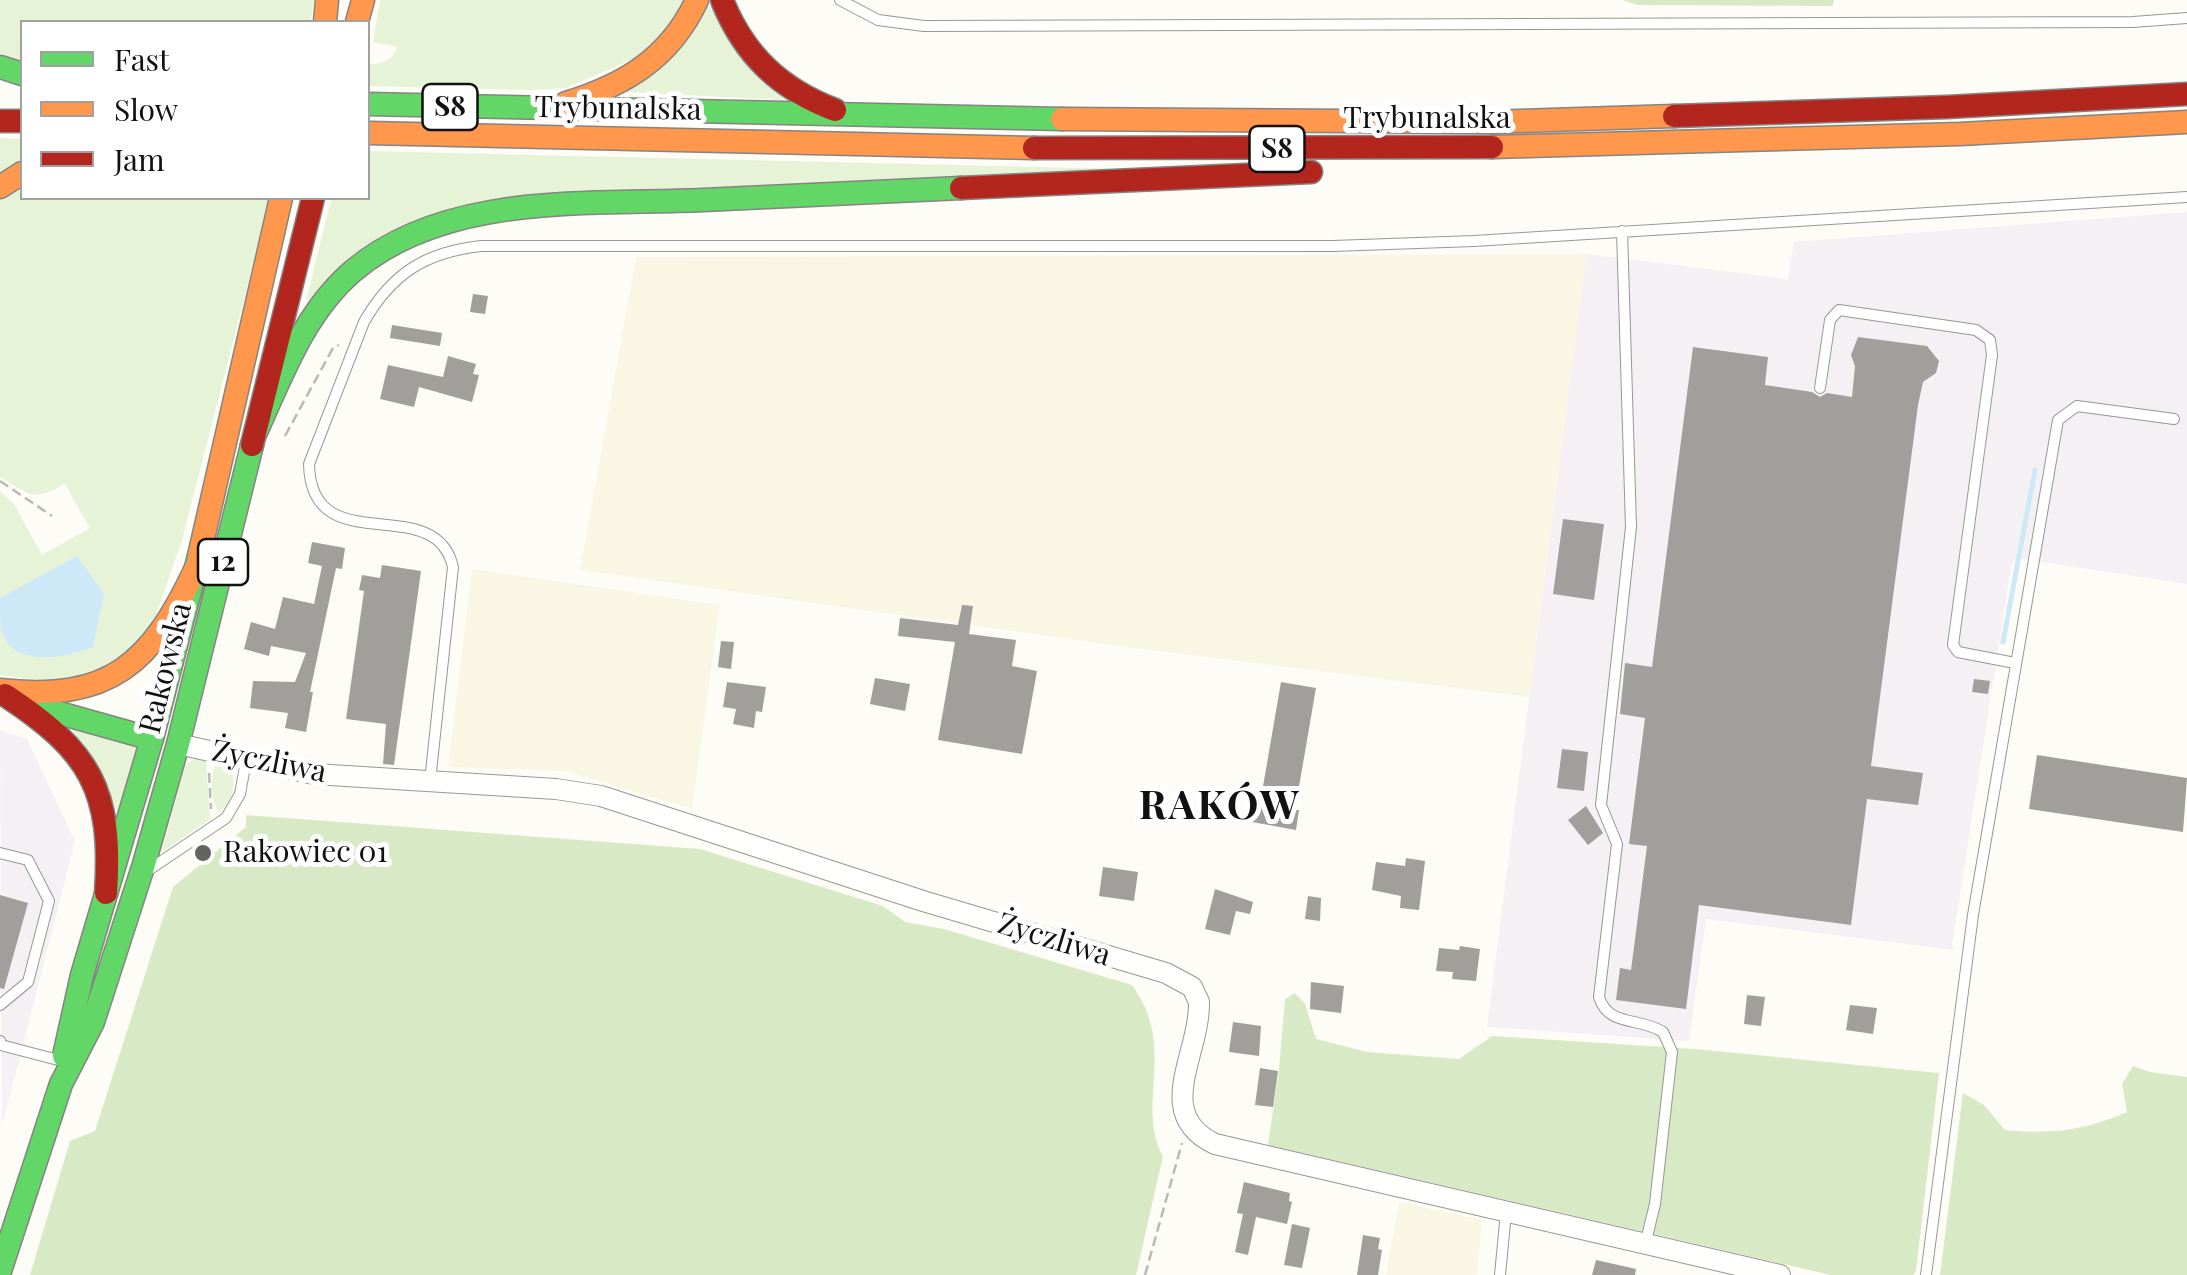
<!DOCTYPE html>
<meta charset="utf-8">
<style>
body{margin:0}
#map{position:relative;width:2187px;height:1275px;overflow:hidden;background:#fdfcf7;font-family:"Playfair Display",serif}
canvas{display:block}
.legend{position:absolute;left:20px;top:20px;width:350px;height:180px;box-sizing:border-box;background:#fff;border:2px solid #a0a0a0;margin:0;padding:12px 18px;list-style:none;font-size:30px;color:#111}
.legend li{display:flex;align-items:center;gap:20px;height:50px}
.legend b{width:50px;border:2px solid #a0a0a0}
</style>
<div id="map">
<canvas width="2187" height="1275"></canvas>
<ul class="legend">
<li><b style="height:12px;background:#63d668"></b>Fast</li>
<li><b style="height:12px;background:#ff974d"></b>Slow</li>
<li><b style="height:12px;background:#b3261e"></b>Jam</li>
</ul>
</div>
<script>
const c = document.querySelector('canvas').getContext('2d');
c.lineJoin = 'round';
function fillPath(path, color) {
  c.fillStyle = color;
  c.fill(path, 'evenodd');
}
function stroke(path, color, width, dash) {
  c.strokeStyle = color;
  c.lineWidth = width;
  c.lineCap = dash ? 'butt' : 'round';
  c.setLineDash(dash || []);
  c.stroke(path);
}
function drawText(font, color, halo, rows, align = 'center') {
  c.font = font + ' "Playfair Display",serif';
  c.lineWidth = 10;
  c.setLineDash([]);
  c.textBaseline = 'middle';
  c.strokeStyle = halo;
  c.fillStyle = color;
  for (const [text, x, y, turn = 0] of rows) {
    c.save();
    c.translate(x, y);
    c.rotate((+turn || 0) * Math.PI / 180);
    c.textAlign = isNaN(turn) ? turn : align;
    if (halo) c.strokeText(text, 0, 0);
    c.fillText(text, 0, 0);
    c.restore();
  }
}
const industrial = new Path2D(`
 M2187,212V584L2016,558L2011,567L1952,945L1954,950L1706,919L1689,1041L1487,1027L1586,254L1788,279L1794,242Z
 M0,730L27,739L75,841L2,1127Z`);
const farmland = new Path2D(`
 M1586,254L1529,697L1126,647L580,570L636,257Z
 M472,569L720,605L692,809L565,771L448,767Z
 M1399,1202L1482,1220L1477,1275H1386Z`);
const green = new Path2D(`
 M0,0H314L310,22H22V64L0,55Z
 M380,0H687L652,51L566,88L531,90L368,86V64C382,64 393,61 397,47L373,42Z
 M707,3L784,100L624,92Z
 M0,138L22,139V159L0,173Z
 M368,151L1123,169L501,200L306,301L331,200L333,198H368Z
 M22,183V198H270L182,540L156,615L131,651L70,684L0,675V491L14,504L42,555L90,528L65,484C31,503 30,494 0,477V200Z
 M70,725L140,743L119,814Z
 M194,759H206L210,819L162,852L185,765Z
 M216,761L230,766C237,783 234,801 219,812C209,796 211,779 216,761Z`);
const forest = new Path2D(`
 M1623,0H1834L1833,6L1637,5Z
 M246,815L700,849L883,906L905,922L944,929L1132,985C1178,1048 1135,1103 1163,1156L1136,1275H30L70,1141L95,1131L173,887L246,827Z
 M1295,993L1305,1004L1316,1039L1367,1052L1459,1059L1492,1036L1695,1049L1939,1073L1916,1271L1913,1275H1831L1268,1145L1279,1069L1285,999Z
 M2133,1066L2150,1072L2187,1077V1275H1940L1963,1093L1984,1105L2005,1130C2049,1135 2087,1130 2127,1112L2122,1084Z`);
const water = new Path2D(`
 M77,556L104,594L93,647C66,658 13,669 1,630C0,620 0,607 0,598Z`);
const stream = new Path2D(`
 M2003,642L2035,470`);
const building = new Path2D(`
 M473,294L488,296L485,314L470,312Z
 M392,325L442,333L440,346L390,338Z
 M1858,337L1927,346L1939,361L1936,373L1923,382L1918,405L1871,766L1923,773L1918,805L1867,799L1851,925L1699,905L1686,1009L1616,1000L1620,968L1631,970L1647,846L1629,844L1645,718L1620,714L1625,663L1652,667L1693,347L1768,357L1765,385L1812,392L1820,397L1827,393L1852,397L1855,366L1851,355Z
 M448,356L476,364L473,374L479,375L472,402L419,387L414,407L380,399L388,365L443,377Z
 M1563,519L1604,524L1594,600L1553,594Z
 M312,542L345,548L342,569L336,568L310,692H313L306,732L285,728L288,713L250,708L253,681L295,682L306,653L271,646L269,656L244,649L251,622L275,629L283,597L314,604L322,566L308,563Z
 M382,565L421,571L394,765L383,764L386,724L346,719L364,591L359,590L362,575L380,578Z
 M962,605L973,606L969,634L1016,640L1012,666L1037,671L1022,754L938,740L955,642L898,636L900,618L958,625Z
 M721,641L734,642L731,669L718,667Z
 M875,678L910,684L905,711L870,704Z
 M1974,679L1990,681L1988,694L1972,692Z
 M727,682L766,687L762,712L756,711L754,728L733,724L736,709L723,707Z
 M1281,682L1316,688L1295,810H1299L1296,830L1252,822L1255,803L1260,804Z
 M1562,749L1588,752L1584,791L1557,788Z
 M2037,755L2187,778L2183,832L2029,809Z
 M1586,806L1603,833L1588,845L1568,820Z
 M1406,858L1425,861L1419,910L1400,908L1401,896L1372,890L1376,862L1405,866Z
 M1103,867L1138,872L1134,901L1099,896Z
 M1215,889L1253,902L1250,914L1236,911L1230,935L1205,929Z
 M0,895L28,903L4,989L0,988Z
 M1308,896L1321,898L1320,921L1305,919Z
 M1460,946L1480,949L1476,981L1452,979L1453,972L1436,971L1439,948L1459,950Z
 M1311,982L1344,986L1341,1013L1310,1009Z
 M1747,995L1765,997L1761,1026L1744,1024Z
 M1850,1005L1877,1008L1873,1034L1846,1030Z
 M1233,1022L1261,1026L1259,1056L1229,1052Z
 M1260,1068L1278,1071L1273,1107L1255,1105Z
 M1244,1182L1290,1193L1289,1201L1292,1202L1287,1224L1256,1217L1248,1255L1235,1252L1243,1214L1237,1213Z
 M1292,1224L1310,1228L1302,1268L1284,1265Z
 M1363,1235L1380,1238L1378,1249L1382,1250L1378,1275H1357Z
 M1596,1260L1636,1269L1635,1275H1592Z`);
const path = new Path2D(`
 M285,436L333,348L339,345
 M0,481L52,516
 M209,773L211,809
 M1145,1275L1182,1143`);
const lane = new Path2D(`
 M840,0L878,20L924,26L2133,22L2187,18
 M1622,231L1631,527L1601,805L1617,844L1599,997C1608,1027 1640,1017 1663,1032L1672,1052L1655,1204L1645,1245
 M1820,388L1830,320L1839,310L1976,330L1990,340L1992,355L1953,645L1958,652L2015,663
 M430,781L453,567C435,489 311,564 309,464L364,322C392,273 426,252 481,246H1333L1474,241L2187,197
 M0,853L28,860L49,901L28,982L0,1005
 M150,869L226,818L240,794L246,761
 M0,1041L1,1045L62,1061
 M1500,1275L1506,1212
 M1926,1275L1973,915L2058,420L2077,406L2174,419`);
const street = new Path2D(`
 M178,744L314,774L556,789L601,796L923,901L1166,973L1192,987L1199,1002C1200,1055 1152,1114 1215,1144L1780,1275`);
const fast = new Path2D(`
 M0,67L22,74
 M368,104L1062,119
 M256,432C282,375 304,313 353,271C446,192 589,205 703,200C789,196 875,192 961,188
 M38,707L152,739
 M64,1056L82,975L153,735L199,556
 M0,1271L61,1084L93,1022L144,864L178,744L252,445`);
const slow = new Path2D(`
 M325,22L327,0
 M357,22L363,0
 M566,103C625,85 670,58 697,0
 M1062,119L1489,122L1674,116
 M368,133L1034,148
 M1492,147L1960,134L2187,122
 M0,187L22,173
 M199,556L281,198
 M0,690C110,702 151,664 196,568`);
const jam = new Path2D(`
 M722,0C744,55 780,89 835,110
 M1674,116L1947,107L2187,94
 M0,121H22
 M1034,148L1492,147
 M961,188L1311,172
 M252,445L313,198
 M5,695C90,751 113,790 106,893`);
const markers = [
 [203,853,10,"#646362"]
];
const shields = [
 [450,107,55],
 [1277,149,55],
 [223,562,50]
];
const shieldNames = [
 ["S8",450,107],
 ["S8",1277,149],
 ["12",223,562]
];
const streetNames = [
 ["Trybunalska",618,109,1],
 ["Trybunalska",1427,119],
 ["Rakowska",166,668,-76],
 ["Życzliwa",269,762,11],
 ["Życzliwa",1054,940,17]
];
const poiNames = [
 ["Rakowiec 01",223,853]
];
const districtNames = [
 ["RAKÓW",1220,807]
];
fillPath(industrial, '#f5f0f3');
fillPath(farmland, '#f9f7e4');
fillPath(green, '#e7f3d7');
fillPath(forest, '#d8eac5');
fillPath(water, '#cde8f7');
stroke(stream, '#cde8f7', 5);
fillPath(building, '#a19f9c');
stroke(lane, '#979795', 12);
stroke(street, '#979795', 22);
stroke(fast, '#858482', 25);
stroke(slow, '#858482', 25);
stroke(jam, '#858482', 25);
stroke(path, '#b9b9b8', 2.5, [10, 5]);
stroke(lane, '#fffffe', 10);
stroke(street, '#fffffe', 20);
stroke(fast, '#63d668', 22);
stroke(slow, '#ff974d', 22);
stroke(jam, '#b3261e', 22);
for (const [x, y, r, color] of markers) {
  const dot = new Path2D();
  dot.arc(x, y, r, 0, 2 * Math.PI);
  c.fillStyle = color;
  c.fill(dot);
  stroke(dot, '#fff', 4);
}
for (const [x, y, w] of shields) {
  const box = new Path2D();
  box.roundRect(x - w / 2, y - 23, w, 46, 8);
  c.fillStyle = '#fff';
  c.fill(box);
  stroke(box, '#111', 2.5);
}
drawText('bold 28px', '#111', null, shieldNames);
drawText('30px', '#111', '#fff', streetNames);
drawText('30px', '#111', '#fff', poiNames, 'left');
c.letterSpacing = '2.5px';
drawText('bold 40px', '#111', '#fff', districtNames);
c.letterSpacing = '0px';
</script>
